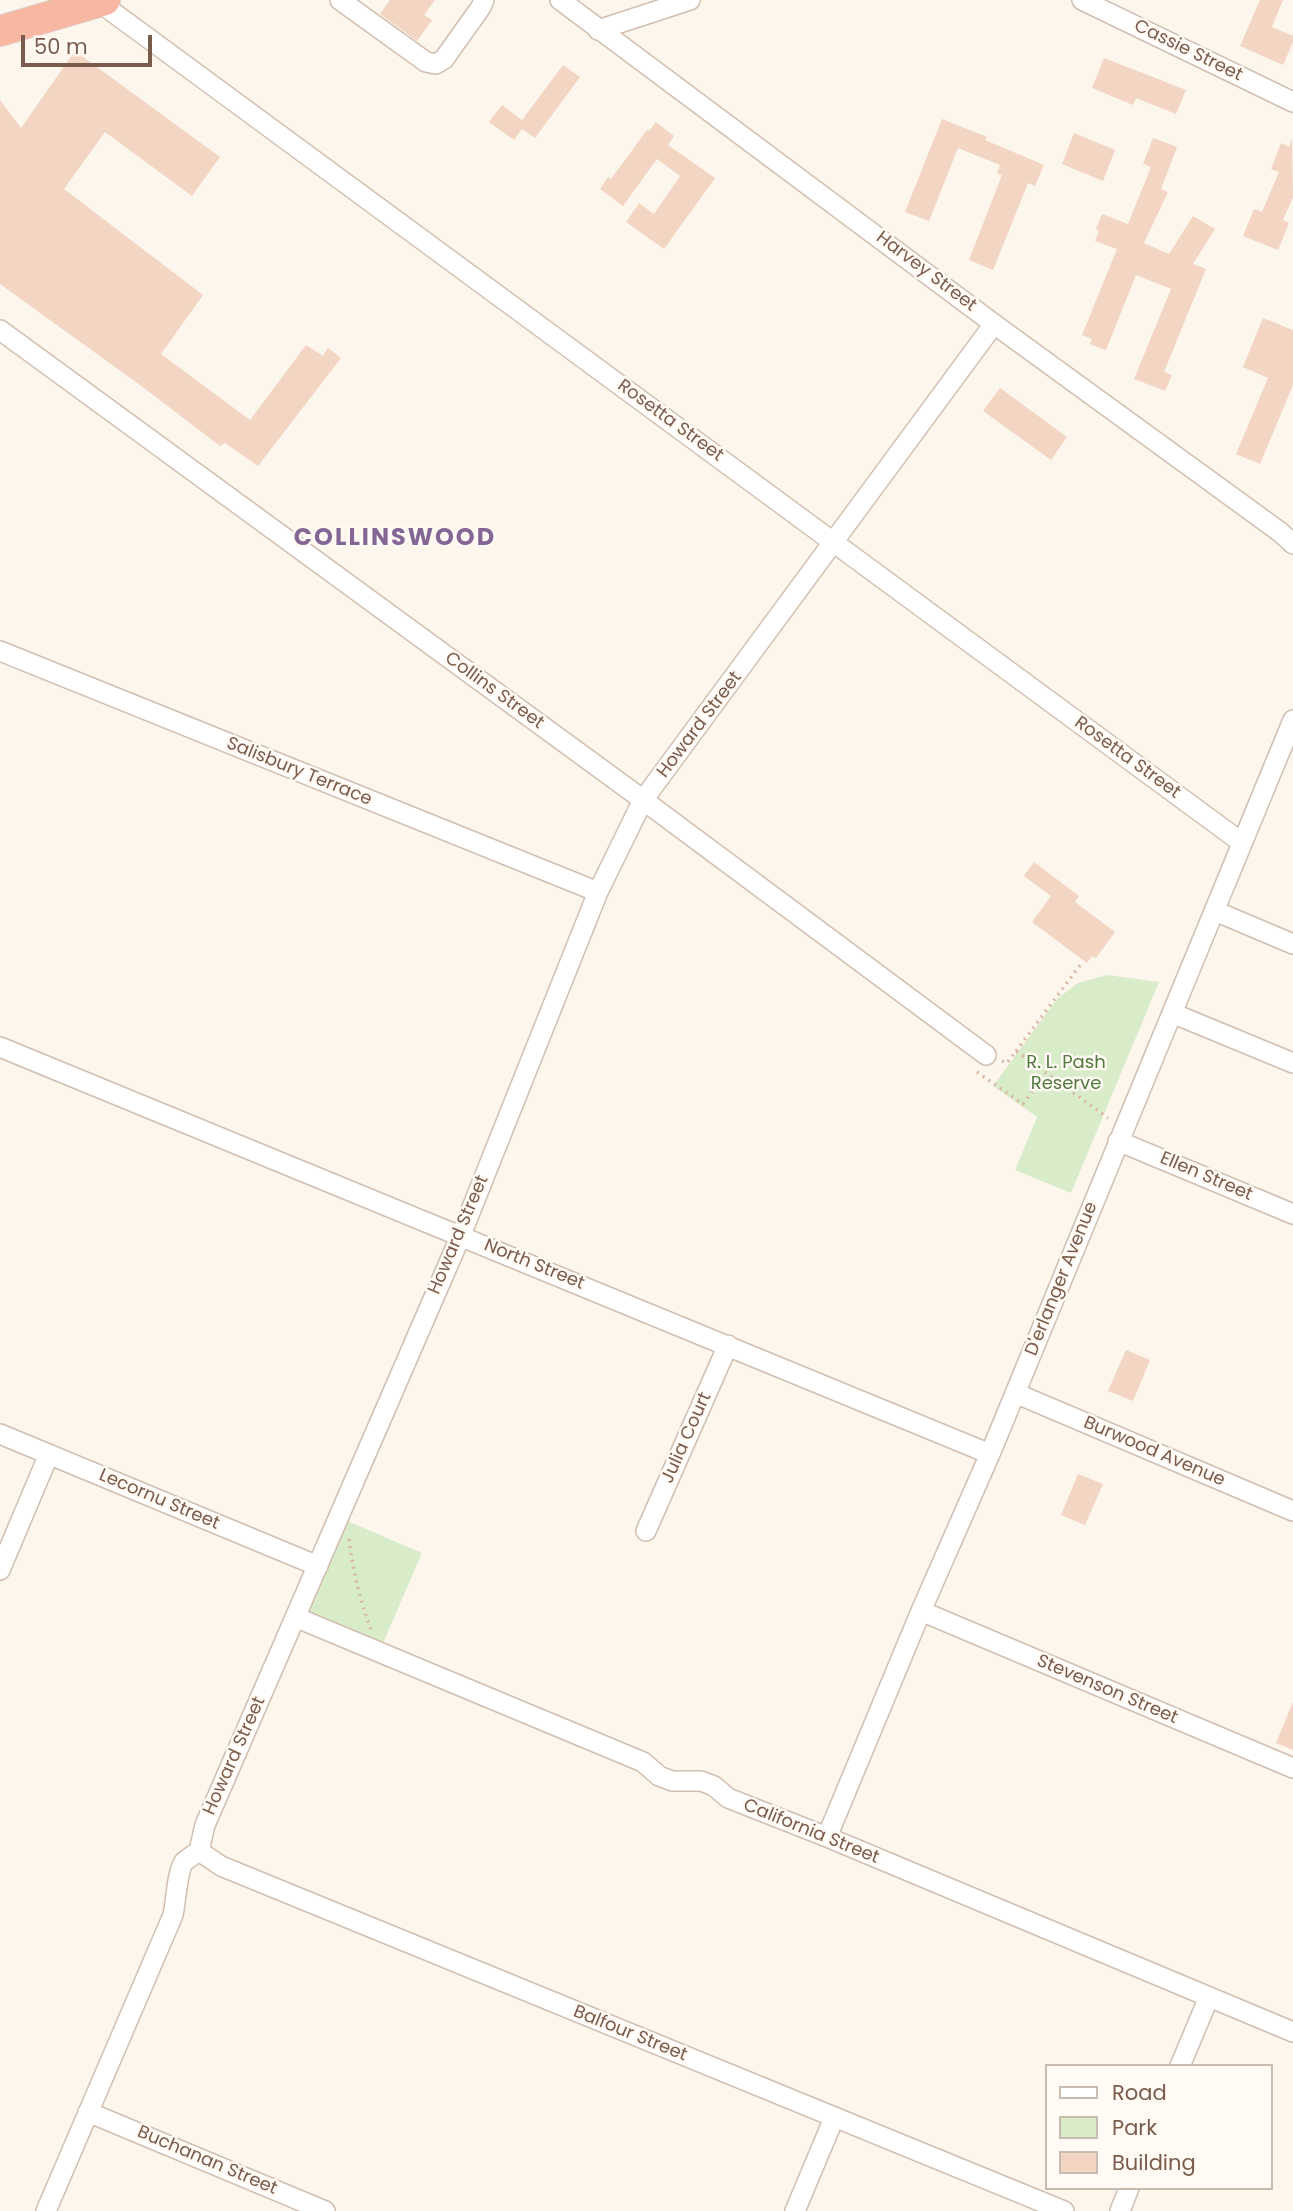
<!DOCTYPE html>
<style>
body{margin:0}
#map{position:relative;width:1293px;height:2211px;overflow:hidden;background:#fdf6ec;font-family:Poppins,sans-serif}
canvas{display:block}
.legend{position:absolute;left:1045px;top:2064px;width:228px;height:126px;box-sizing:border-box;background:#fffaf3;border:2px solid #cabbb1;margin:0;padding:9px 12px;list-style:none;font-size:21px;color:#7a5c4d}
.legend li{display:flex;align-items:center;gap:14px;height:35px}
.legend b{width:35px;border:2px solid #cabbb1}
.scale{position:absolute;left:21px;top:35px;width:131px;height:32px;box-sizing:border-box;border:4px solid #7a5c4d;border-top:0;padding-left:9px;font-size:21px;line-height:24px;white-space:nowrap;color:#7a5c4d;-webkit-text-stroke:5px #fffaf3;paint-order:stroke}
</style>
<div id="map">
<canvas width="1293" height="2211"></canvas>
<ul class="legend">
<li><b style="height:9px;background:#fff"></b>Road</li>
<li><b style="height:19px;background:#d8ecc9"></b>Park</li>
<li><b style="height:19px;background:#f3d5c3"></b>Building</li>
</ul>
<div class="scale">50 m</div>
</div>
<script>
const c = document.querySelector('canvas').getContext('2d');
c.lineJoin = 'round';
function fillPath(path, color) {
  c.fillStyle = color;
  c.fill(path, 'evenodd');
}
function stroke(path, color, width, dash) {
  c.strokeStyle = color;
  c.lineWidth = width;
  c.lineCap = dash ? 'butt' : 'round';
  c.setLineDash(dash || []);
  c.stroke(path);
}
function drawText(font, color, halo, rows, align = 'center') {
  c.font = font + ' Poppins,sans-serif';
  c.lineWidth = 5;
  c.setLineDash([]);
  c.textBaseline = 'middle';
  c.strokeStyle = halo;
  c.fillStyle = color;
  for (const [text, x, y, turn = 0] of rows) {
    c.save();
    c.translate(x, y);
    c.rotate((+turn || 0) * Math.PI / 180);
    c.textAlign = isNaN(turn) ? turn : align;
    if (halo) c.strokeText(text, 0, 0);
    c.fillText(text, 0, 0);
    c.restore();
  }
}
const green = new Path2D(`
 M1107,975L1159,982L1071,1193L1015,1170L1037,1117L993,1086L1058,998L1078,983Z
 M343,1519L422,1553L380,1650L301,1617Z`);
const building = new Path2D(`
 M390,0H435L424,15L432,20L417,41L380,14Z
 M1260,0H1283L1272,27L1293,36V42L1283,65L1240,46Z
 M75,51L220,157L192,196L105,132L64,189L203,295L161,354L250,420L306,345L323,356L328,348L341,358L258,466L225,443L220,446L140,385L0,284V100L21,128Z
 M1104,58L1186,90L1176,114L1136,98L1133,105L1092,88Z
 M563,65L580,77L535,138L522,129L514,140L489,122L502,105L522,120Z
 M942,119L987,137L985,140L1044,165L1035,186L1028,183L993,270L969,260L1002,175L997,173L1000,165L958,148L929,221L905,212Z
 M656,122L674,136L668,145L715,178L664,249L626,222L639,203L654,214L680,176L657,159L623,206L600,189L608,177L611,179L647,130L649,131Z
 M1074,133L1115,150L1103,181L1062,164Z
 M1153,138L1177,147L1161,189L1168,192L1144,243L1169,254L1193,216L1215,229L1193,264L1206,269L1164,372L1172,375L1165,391L1134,379L1171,289L1136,275L1106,350L1090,344L1092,339L1082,335L1117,249L1095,241L1099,231L1096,229L1102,214L1128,224L1151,167L1143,164Z
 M1292,139L1293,197L1283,220L1289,223L1278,250L1243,236L1254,209L1262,212L1279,172L1271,169L1281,143L1289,147Z
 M1263,318L1293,330V385L1260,464L1236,454L1268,378L1243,367Z
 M1000,388L1067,437L1051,460L983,411Z
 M1034,862L1079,896L1075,902L1115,932L1096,958L1092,956L1087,963L1032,922L1051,896L1024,876Z
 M1126,1350L1150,1360L1133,1401L1108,1391Z
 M1078,1474L1103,1484L1085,1525L1061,1515Z
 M1293,1702V1750L1276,1743Z`);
const path = new Path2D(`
 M1016,1051L1081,964
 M1002,1061L1007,1063L1016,1051L1108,1118
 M977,1072L1023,1104L1040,1081L1053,1079
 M349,1539C353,1571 360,1600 371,1630`);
const minor = new Path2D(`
 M340,0L426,62L436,64L444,59L481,7L484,0
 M560,0L994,324L1280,532L1293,544
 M1082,0L1293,102
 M99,2L1241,842
 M598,30L690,0
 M0,330L631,791L986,1055
 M0,651L598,892
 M1215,911L1293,944
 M1172,1013L1293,1063
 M0,1047L990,1454
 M1118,1141L1293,1214
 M1015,1393L1293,1511
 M0,1434L318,1566
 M646,1531L728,1345
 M0,1570L49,1454
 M921,1611L1293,1768
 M295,1617L643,1762L659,1776L672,1781H701L714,1786L728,1798L827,1837L1293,2032
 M827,1837L921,1611L990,1454L1293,720
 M199,1851L221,1866L1064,2211
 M1180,2066L1209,1997
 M88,2112L325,2211
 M46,2211L173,1915C176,1902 177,1871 184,1862C188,1858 194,1855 199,1851L205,1825L461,1235L598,892L643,800L994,324
 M795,2211L834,2118
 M1120,2211L1129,2188`);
const highway = new Path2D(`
 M0,31L105,0`);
const streetNames = [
 ["Cassie Street",1188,51,26],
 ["Harvey Street",926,272,37],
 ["Rosetta Street",670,421,36],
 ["Collins Street",494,691,36],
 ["Howard Street",700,725,-53],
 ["Rosetta Street",1127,758,36],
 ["Salisbury Terrace",299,772,22],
 ["Ellen Street",1206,1177,23],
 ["Howard Street",459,1235,-67],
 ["North Street",534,1265,22],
 ["D'erlanger Avenue",1062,1279,-68],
 ["Julia Court",687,1438,-66],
 ["Burwood Avenue",1154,1452,23],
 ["Lecornu Street",159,1500,23],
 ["Stevenson Street",1107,1690,23],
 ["Howard Street",235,1756,-66],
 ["California Street",811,1832,22],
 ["Balfour Street",630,2034,22],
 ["Buchanan Street",207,2161,23]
];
const parkNames = [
 ["R. L. Pash",1066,1063],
 ["Reserve",1066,1084]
];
const districtNames = [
 ["COLLINSWOOD",395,539]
];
fillPath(green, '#d8ecc9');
fillPath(building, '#f3d5c3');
stroke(minor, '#d1beb0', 22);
stroke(highway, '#dad1cd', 32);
stroke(path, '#d9b8a5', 3.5, [2, 5]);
stroke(minor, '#fff', 19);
stroke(highway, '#f7b7a3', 30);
drawText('18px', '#7a5c4d', '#fffaf3', streetNames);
drawText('18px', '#537a41', '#fffaf3', parkNames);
c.letterSpacing = '2px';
drawText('bold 24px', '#846695', '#fffaf3', districtNames);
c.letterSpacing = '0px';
</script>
